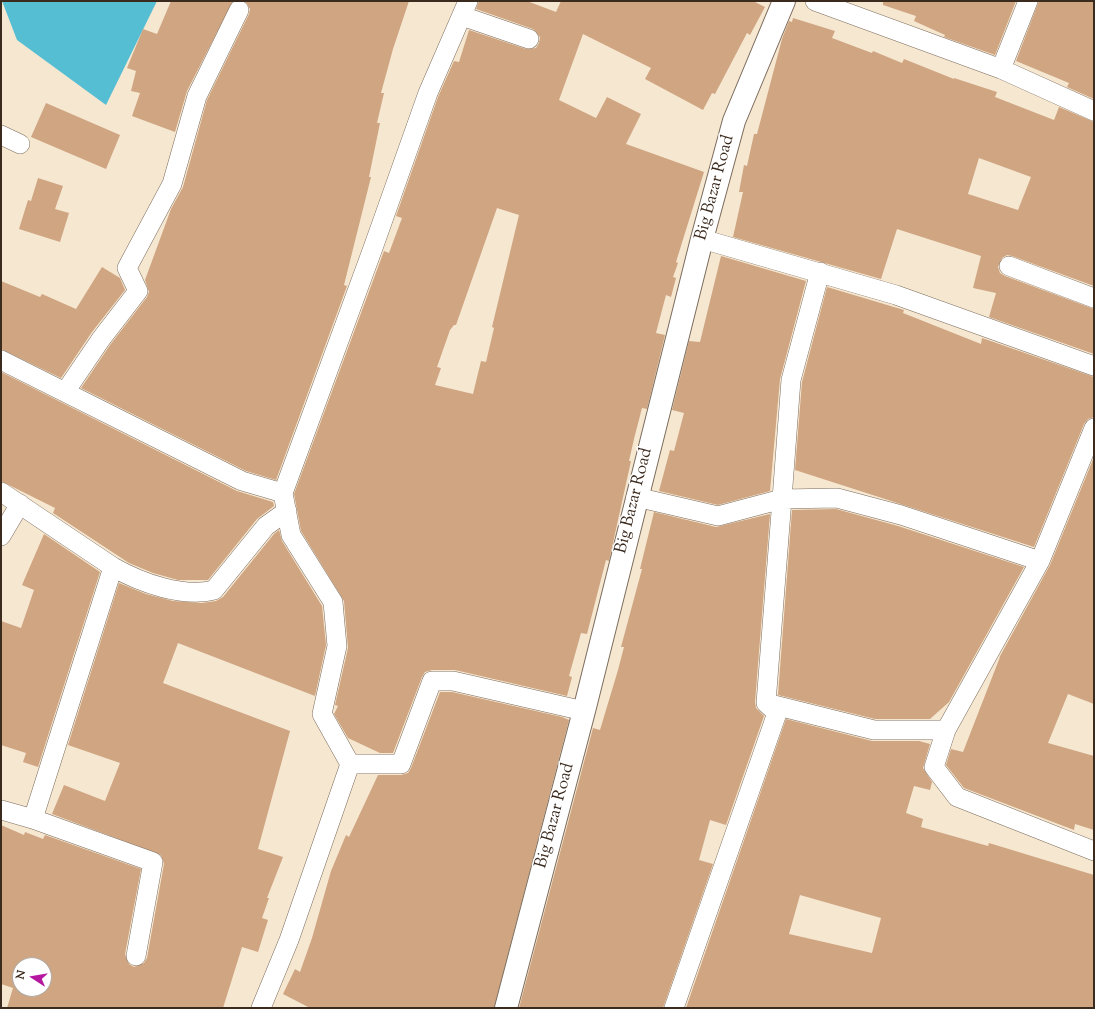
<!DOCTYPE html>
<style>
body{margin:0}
#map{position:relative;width:1095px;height:1009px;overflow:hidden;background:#f6e7d1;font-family:"Sorts Mill Goudy",serif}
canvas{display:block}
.frame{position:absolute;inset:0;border:2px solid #3b2a1e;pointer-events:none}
.north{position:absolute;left:12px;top:957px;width:40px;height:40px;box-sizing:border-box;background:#fff;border:1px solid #b1aaa5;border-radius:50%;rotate:282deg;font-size:11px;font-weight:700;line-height:16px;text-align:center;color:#3b2a1e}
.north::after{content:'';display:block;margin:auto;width:14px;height:18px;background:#b5179e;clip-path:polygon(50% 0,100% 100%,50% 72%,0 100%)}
</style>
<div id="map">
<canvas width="1095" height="1009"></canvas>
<div class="frame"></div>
<div class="north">N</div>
</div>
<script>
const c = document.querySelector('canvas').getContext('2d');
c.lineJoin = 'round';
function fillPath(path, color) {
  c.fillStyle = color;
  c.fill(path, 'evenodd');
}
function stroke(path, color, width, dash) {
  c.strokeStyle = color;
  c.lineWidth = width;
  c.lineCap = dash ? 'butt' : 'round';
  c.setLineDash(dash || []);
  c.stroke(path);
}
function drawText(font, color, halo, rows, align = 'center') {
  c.font = font + ' "Sorts Mill Goudy",serif';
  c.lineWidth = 3;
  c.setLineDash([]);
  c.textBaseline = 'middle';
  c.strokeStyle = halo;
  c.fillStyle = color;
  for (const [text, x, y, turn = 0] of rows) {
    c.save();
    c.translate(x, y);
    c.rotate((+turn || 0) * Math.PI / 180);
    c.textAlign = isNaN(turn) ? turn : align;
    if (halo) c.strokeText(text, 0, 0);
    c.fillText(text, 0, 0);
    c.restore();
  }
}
const water = new Path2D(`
 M2,1H157L106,105L17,40Z`);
const building = new Path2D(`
 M171,1H233L187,91L175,132L132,116L140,93L131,91L136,71L127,68L143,29L157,34Z
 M245,1H409L393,49L381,93H384L377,123H380L369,177H371L344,285L347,286L276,480L246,471L81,388L110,345L147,297L149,292L145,280L171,209L183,187L207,100L249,14L250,9Z
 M479,1H527L556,12L561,1H753L765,7L750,35L747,33L715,94L712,93L703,110L645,79L651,68L583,34L559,100L596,118L607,97L641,114L626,144L704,172L676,262L678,263L673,277L676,278L671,297L666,295L656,333L665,335L647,409L642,408L634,439L629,461H631L609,561L606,560L587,634L581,633L569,676L572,677L567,696L455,670H432L425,672L422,677L393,753H380L348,738L334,714L338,706L335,705L348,648L344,601L301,531L294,494L384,251L389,253L402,218L396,216L438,97L454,61L459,62L469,30L526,49L536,48L539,43L540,37L533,29L476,9ZM497,208L519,215L492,327L494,328L486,362L481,361L473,394L435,385L441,368L437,367L450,330L454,325H456Z
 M883,1H1016L995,55L944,37L945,35L914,21L916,16L883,5Z
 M1039,1H1094V99L1067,87L1069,83L1016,61Z
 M793,18L835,31L832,38L872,53L873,51L902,63L904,59L954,79V78L997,92L995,97L1054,120L1059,107L1094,122V286L1012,256L1007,255L1002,258L998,267L1000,273L1005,276L1094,309V354L989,317L996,293L973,288L981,256L897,229L881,279L733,237L743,192H739L744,165L747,166L754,134H757L782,39L789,21L792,22ZM979,158L1031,177L1018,210L968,194Z
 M46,103L120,135L106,169L31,137Z
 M38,178L63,186L55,209L69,213L60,242L19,229L28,200L31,201Z
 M721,256L806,281L780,379L770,491L718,505L659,491L670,450L674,451L684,413L672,410L689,341L700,342Z
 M102,267L120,278L125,290L92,332L61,378L1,349V281L40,297L42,294L76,309Z
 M827,287L904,310L903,313L981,344L982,338L1094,377V417L1088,419L1084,424L1034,547L795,470L802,382Z
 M1,372L237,491L273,502L274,506L257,519L208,580H178L153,573L129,563L53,513L55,508L1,481Z
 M1094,457V704L1068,694L1048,743L1094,756V830L1075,824L1074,830L964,788L946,765L951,749L963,752L1000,657L999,658L1050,565Z
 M836,509L898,526L1024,567L949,702L930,719H875L778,695L792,510Z
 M654,512L716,527L770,514L755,702L756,708L764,716L726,825L710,820L699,860L713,864L663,1008H519L593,728L600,730L618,670L624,647H621L642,569H640Z
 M279,530L282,541L322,606L326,645L315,696L178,643L163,683L290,731L258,849L283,857L267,898H269L262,918L268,920L258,952L242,947L223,1008H7L13,988L1,984V825L24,835L25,832L43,839L45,835L141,869L125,954L129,964L134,967L144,963L147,958L164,864L161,855L52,814L64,785L105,801L120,763L68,745L119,583L146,594L173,601L202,603L216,601L223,597L274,534ZM20,965H44V989H20Z
 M44,534L100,572L38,767L23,762L26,753L1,745V621L21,628L34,590L22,585Z
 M440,692H452L562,717L569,720L494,1008H310L283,994L295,969L300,972L312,938L331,871L346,835L349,837L378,775H401L408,773L411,768Z
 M786,719L872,741H919L930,744L923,768L932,782L930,790L914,786L906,813L923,819L921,827L988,846L989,843L1094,875V1008H686ZM800,895L881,918L872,953L789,934Z`);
const street = new Path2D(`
 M468,1L428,93L373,248L283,493L291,535L333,602L337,646L322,714L350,764H401L432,681H453L584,711
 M815,1L1001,69L1094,111
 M462,16L529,39
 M1001,69L1028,1
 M1,135L20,144
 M702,239L896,295L1094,366
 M1009,266L1094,298
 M820,272L791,380L782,499L837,498L901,515L1040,561
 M1,360L242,481L283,493
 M65,392L101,339L138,291L127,268L172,184L197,96L239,10
 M1094,428L1040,561L946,730L934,767L957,797L1094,851
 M1,492L113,567L33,819
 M636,497L718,516L782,499L766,703
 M1,536L20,504
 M113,567C141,583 183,598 214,590L266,526L287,511
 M1,810L33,819L153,862L136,956
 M261,1008L289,940L350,764
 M674,1008L777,713L766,703L874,730H946`);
const secondary = new Path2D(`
 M506,1008L584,711L702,239L734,121L784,1`);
const streetNames = [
 ["Big Bazar Road",716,188,-75],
 ["Big Bazar Road",635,501,-76],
 ["Big Bazar Road",556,816,-75]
];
fillPath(water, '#56bed3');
fillPath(building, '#cfa582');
stroke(street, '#7c6c5d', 20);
stroke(secondary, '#7c6c5d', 24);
stroke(street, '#fff', 19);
stroke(secondary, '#fff', 22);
drawText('17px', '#3b2a1e', '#fff', streetNames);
</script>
